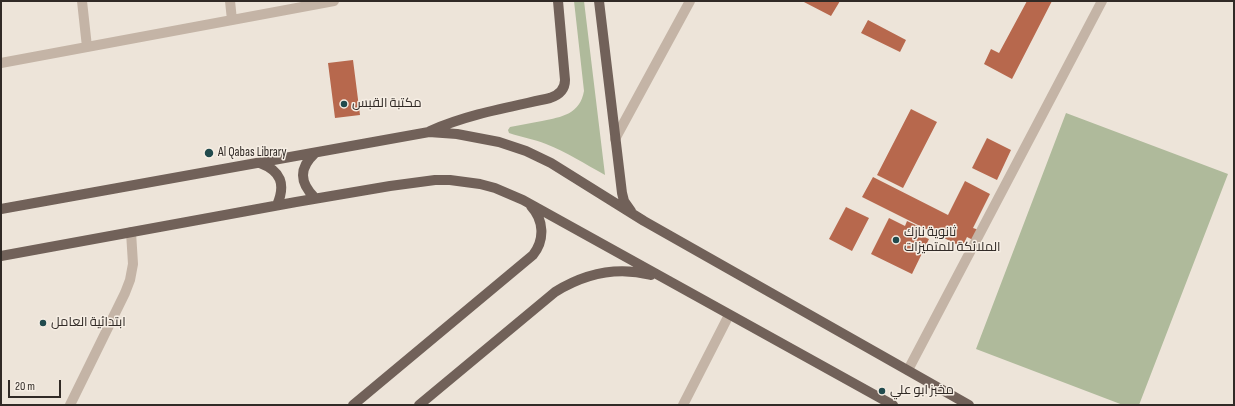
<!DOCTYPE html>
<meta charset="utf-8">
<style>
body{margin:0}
#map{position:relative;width:1235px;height:406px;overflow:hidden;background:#ede4d9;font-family:"Sofia Sans Condensed",sans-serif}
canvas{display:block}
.frame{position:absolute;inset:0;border:2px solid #312a26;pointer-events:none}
.scale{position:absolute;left:8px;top:380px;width:53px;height:18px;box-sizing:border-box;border:2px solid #312a26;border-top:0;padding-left:5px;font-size:12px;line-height:14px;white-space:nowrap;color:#312a26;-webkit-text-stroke:3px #f6eee4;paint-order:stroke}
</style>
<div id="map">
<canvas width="1235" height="406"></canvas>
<div class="frame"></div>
<div class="scale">20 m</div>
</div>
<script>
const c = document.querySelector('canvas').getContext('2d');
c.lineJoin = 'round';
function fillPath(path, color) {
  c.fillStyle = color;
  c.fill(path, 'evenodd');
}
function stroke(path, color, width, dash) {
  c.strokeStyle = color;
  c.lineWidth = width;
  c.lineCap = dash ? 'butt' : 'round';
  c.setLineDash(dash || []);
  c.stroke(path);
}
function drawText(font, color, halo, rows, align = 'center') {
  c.font = font + ' "Sofia Sans Condensed",Cairo,sans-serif';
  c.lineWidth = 3;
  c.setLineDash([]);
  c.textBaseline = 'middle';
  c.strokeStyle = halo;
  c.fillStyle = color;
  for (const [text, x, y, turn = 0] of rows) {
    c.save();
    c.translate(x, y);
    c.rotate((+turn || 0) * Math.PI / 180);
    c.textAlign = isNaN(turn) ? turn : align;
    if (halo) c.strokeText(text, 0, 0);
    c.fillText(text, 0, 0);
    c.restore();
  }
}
const green = new Path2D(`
 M574,1H584L605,175C585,164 567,152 546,144C534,139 521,137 509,133L508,130L510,127C521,125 531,123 542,121C562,117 580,114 584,91Z
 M1066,113L1228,174L1139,405H1123L976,349Z`);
const building = new Path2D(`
 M802,1H840L831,16Z
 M1027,1H1052L1012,79L984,64L991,49L999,53Z
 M868,20L906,40L900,52L861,33Z
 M353,60L360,115L335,118L328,63Z
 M911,109L937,122L903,188L877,175Z
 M987,138L1011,150L997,180L972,168Z
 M873,177L948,215L965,181L990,194L973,228L979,230L973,240L967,237L962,247L862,197Z
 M846,207L869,218L852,251L829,239Z
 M889,218L905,226L907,221L920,227L917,234L929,239L912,274L871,254Z`);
const minor = new Path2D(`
 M82,1L87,47
 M230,1L232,20
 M1,63L334,1
 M615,139L690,1
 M908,370L1102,1
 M70,405L125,293L130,280L133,264L131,232
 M683,405L729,315`);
const major = new Path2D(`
 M599,1L622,193L624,201L631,211
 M430,131C468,114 510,107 550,98C559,95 565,90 565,80L558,1
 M260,163C281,171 286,184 277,205
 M315,198C299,182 299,168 315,153
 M1,209L429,132L457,134L499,142L526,151L551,163L644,221L969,405
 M1,256L296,202L390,186L435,180H450L480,184L495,188L523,200L893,405
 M353,405L533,255C545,240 544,220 531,206
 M419,405L555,292C584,274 616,266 651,275`);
const markers = [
 [344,104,4,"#214a4d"],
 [209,153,5,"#214a4d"],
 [896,240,4,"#214a4d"],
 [43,323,4,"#214a4d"],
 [882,391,4,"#214a4d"]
];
const poiNames = [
 ["مكتبة القبس",352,104],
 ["Al Qabas Library",218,153],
 ["ثانوية نازك",904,233],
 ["الملائكة للمتميزات",904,248],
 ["ابتدائية العامل",51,323],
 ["مخبز ابو علي",890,391]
];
fillPath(green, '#afba9b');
fillPath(building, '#b7684d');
stroke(minor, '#c4b4a6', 10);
stroke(major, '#716159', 10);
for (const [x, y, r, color] of markers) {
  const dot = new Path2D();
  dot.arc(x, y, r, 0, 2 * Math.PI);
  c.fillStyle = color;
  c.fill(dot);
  stroke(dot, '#f6eee4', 1.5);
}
drawText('13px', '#312a26', '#f6eee4', poiNames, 'left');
</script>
